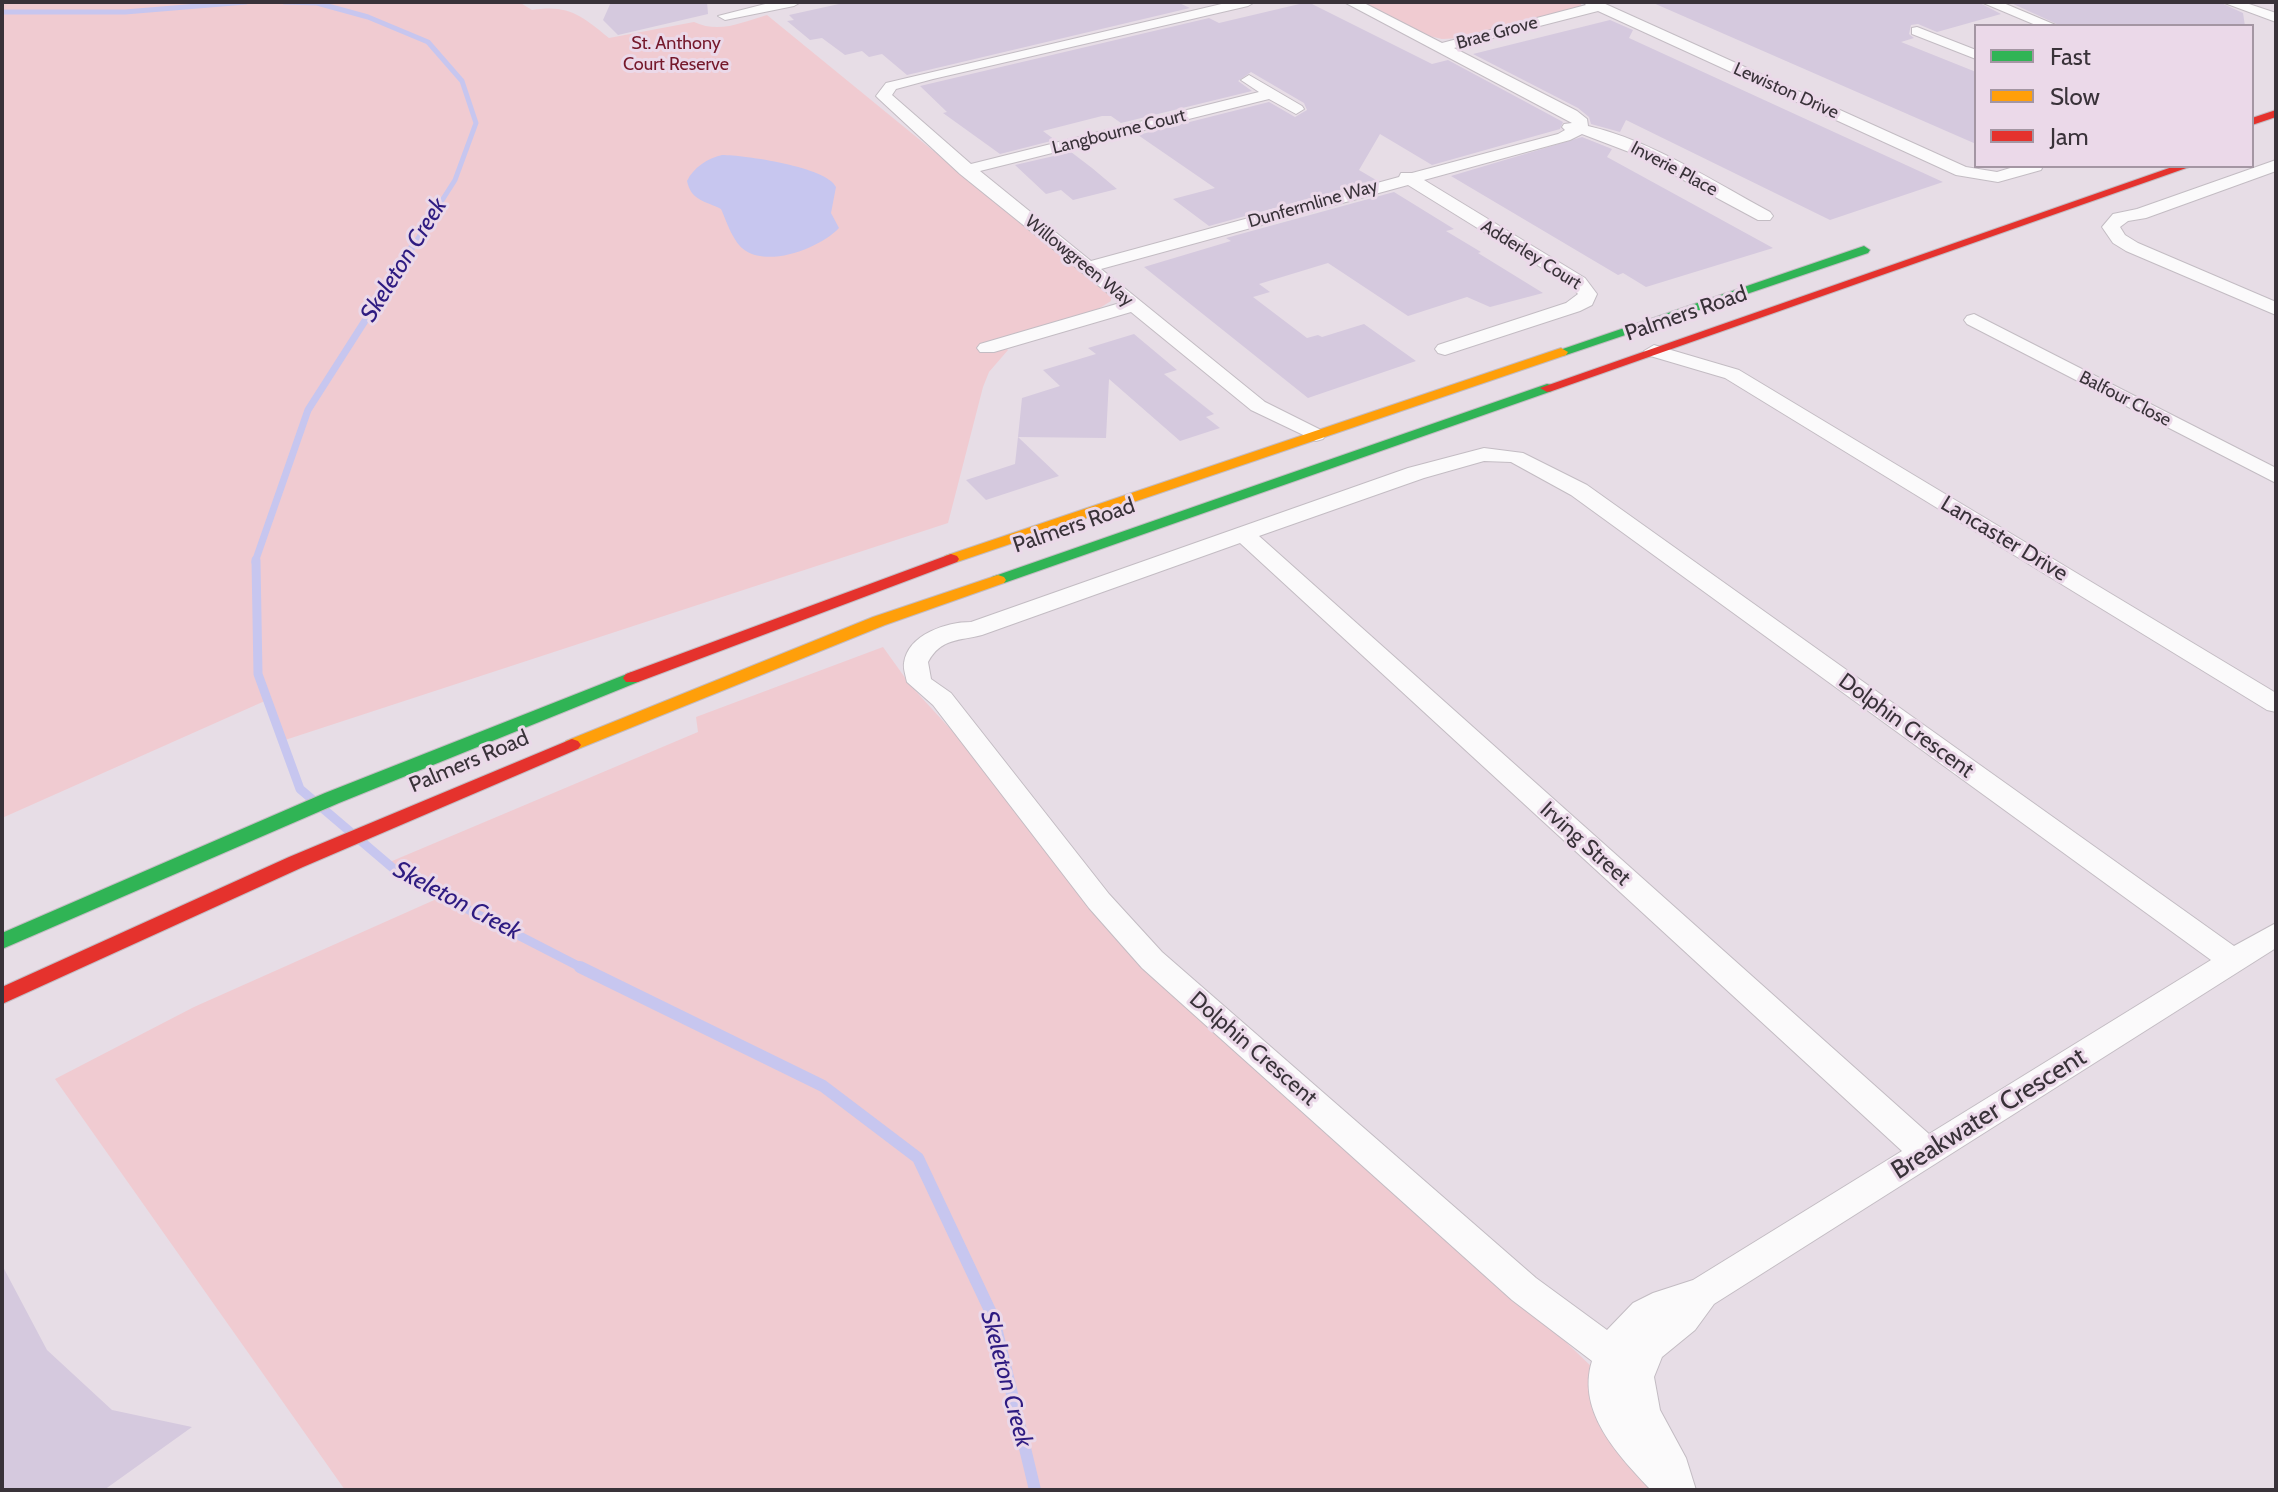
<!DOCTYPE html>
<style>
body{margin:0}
#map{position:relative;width:2278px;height:1492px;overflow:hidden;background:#e7dde6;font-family:Cabin,sans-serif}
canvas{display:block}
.frame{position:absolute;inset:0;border:4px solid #393239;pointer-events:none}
.legend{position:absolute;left:1974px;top:24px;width:280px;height:144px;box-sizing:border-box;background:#ebd9e9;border:2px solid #a496a3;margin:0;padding:10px 14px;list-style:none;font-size:24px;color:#393239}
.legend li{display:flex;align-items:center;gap:16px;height:40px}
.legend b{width:40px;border:2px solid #a496a3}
</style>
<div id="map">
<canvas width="2278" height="1492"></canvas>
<div class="frame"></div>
<ul class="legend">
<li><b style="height:10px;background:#30b455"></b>Fast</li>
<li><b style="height:10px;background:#ff9f0a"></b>Slow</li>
<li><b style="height:10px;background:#e5322d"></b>Jam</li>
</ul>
</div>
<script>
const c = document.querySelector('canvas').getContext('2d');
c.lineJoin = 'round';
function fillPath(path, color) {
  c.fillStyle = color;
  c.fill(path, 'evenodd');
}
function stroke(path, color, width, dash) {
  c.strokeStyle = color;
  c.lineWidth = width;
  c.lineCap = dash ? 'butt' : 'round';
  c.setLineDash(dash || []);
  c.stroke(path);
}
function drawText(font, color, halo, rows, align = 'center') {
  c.font = font + ' Cabin,sans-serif';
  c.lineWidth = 6;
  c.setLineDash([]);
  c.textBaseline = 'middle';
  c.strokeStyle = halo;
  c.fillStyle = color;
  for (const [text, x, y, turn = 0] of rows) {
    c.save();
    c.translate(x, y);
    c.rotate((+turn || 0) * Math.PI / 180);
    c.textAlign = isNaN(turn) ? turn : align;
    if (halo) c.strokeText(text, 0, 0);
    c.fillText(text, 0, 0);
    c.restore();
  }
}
const green = new Path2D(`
 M2,2H519L532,10C569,4 582,16 609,38L694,22C720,34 742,22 767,15L1111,296V301L1098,309L1005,347L1008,350L989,372L983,387L948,523L282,741L267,700L2,818Z
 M1360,2H1580L1581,3V7L1462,38L1442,39L1425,35Z
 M883,647L911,686L965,745L1125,946L1523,1301L1594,1369L1662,1490H345L55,1079L194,1007L441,897L385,864L698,732L696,717Z`);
const water = new Path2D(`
 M722,155C744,155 827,167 836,187L831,213L839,228C821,247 772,267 746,251C733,243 727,222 721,209C706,201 691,201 687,181C693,168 708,158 722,155Z`);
const streamFar3 = new Path2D(`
 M284,2L317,3L368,17L428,42L462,81L476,123L455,180L413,246
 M2,12H125L246,2`);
const streamFar2 = new Path2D(`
 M255,562L308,410L414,244`);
const streamFar1 = new Path2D(`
 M256,560L258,674L300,789L401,875L584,969`);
const stream = new Path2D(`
 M580,967L823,1086L918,1158L994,1319L1035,1490`);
const building = new Path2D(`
 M611,2H707L708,14L618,35L603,20Z
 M848,2H1177L1190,8L907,75L882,54L869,57L862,51L845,55L822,38L810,40L787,21L794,20L789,15Z
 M1308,2L1432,64L1448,60L1563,122L1560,129L1432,165L1380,134L1359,170L1376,180L1209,226L1173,199L1215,188L1138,135L1269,102L1295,117L1307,110L1304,103L1251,72L1238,81L1252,91L1121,123L1111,116H1102L1043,131L1055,140L1000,154L943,113L947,112L920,86L1209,18L1219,23Z
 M1651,2H1978L2001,14L1937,32L1918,24L1911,25L1909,34L1914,38L1901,42L1976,72V144Z
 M2009,2H2219L2243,13L2245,26H2061Z
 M1610,20L1633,30L1629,38L1943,182L1830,220L1626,120L1620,132L1591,124L1589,117L1578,108L1473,54Z
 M1582,137L1612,149L1607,157L1773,248L1646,287L1623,273L1618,275L1451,176Z
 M1071,152L1092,168L1117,189L1073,200L1061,190L1046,194L1015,165Z
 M1394,192L1454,229L1446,231L1481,252L1478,253L1543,293L1490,307L1467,297L1408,316L1328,263L1259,284L1270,292L1253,297L1307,338L1318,335L1322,337L1364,324L1416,361L1308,398L1144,267L1231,241L1226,238Z
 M1134,334L1177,370L1164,374L1214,414L1206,417L1220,428L1180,441L1109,379L1106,438L1018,437L1022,398L1060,386L1043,370L1096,354L1088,348Z
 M1018,437L1059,476L986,500L966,480L1015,464Z
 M2,1265L47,1350L112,1410L192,1427L104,1490H2Z`);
const street = new Path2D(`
 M773,2H801L794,6L725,20L718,16Z
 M1230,2H1255L1248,6L933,79L896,89L892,95L971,164L1259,92L1241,80L1249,75L1302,106L1304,109L1296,114L1269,99L980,171L1091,261L1399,177L1401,173H1412L1558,134L1565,130L1562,127L1564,124L1572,123L1344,2H1362L1442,43L1586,5L1583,2H1601L1966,167L1997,172L2017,166H2043L2041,170L1998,182L1956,175L1598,11L1454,48L1577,111L1587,119L1588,126C1653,141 1712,181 1770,212L1773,216L1770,220H1758L1637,155L1582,134L1570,140L1424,180L1585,278L1597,294L1592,305L1580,311L1445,355L1438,353L1435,349L1438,345L1566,303L1578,294L1571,286L1408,185L1101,269L1265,402L1323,431L1326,435L1323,439L1316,441L1251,410L1131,312L994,352H980L977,348L980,344L1120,303L960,174L879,99L876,96L886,83Z
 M1981,2H2001L2058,26H2038Z
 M2222,2H2243L2276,13V22Z
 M1917,27L1976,50V59L1912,34V28Z
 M2276,160V171L2146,218L2128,221L2120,227L2125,235L2138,243L2276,302V315L2126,251L2113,243L2102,227L2113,214L2137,209Z
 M1974,314L2276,468V483L1967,324L1964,320L1967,316Z
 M1654,345L1739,370L2276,693V712L2267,710L1725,378L1647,355L1644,351Z
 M1484,448L1523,453L1587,485L2234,946L2276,923V948L1714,1304L1695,1330L1662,1357L1654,1377L1660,1410L1686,1458L1696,1490H1651C1619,1456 1576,1412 1592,1361L1512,1300L1142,968L1089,908L933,705L907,682C906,677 903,668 904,663C908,634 947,622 971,622L1408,468ZM1484,461L1511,462L1571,495L2211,960L1929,1134L1259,536L1424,478ZM1240,543L1902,1151L1693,1280L1653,1293L1633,1303L1607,1330L1536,1278L1162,952L1109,894L951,693L931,679L928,662C941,638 959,641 982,635Z`);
const fast = new Path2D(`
 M1864,246L1870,250L1868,253L1566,355L1561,356L1554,352Z
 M1547,384L1552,385V391L1004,583H992L990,580L992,577Z
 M632,672L638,674L641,678L638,682L339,803L2,949V933L325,793Z`);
const slow = new Path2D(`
 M1561,348L1568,352L1566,355L957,562H945L943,559L945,556Z
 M998,575L1004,577L1006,580L1004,583L885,625L578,749H566L563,745L566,741L873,617Z`);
const jam = new Path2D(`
 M2276,110V117L2252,125V118Z
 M2175,166H2192L1552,391L1547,392L1540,388Z
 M951,554L957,556L959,559L957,562L638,682H626L623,678L626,674Z
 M572,739L578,741L581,745L578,749L303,867L2,1004V987L289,857Z`);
const farStreetnames = [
 ["Brae Grove",1497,33,-15],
 ["Lewiston Drive",1786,91,24],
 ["Langbourne Court",1119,132,-14],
 ["Inverie Place",1674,169,28],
 ["Dunfermline Way",1313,204,-16],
 ["Adderley Court",1531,255,32],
 ["Willowgreen Way",1079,261,39],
 ["Balfour Close",2125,399,27]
];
const farParknames = [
 ["St. Anthony",676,44],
 ["Court Reserve",676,65]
];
const streetNames = [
 ["Palmers Road",1686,314,-19],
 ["Palmers Road",1074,526,-19],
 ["Lancaster Drive",2004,539,31],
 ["Dolphin Crescent",1906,726,36],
 ["Palmers Road",469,762,-23],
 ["Irving Street",1585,844,42],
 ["Dolphin Crescent",1253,1049,41]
];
const waterNames = [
 ["Skeleton Creek",404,260,-58],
 ["Skeleton Creek",457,901,28],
 ["Skeleton Creek",1006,1379,75]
];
const nearStreetnames = [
 ["Breakwater Crescent",1989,1114,-32]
];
fillPath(green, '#f0cbd1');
fillPath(water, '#c7c6ef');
stroke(streamFar3, '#c7c6ef', 5);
stroke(streamFar2, '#c7c6ef', 7);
stroke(streamFar1, '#c7c6ef', 9);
stroke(stream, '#c7c6ef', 12);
fillPath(building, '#d5c9de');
stroke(street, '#c3bcc3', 2);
stroke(fast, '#c3bcc3', 2);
stroke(slow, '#c3bcc3', 2);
stroke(jam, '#c3bcc3', 2);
fillPath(street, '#fbfafb');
fillPath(fast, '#30b455');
fillPath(slow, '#ff9f0a');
fillPath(jam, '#e5322d');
drawText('18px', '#393239', '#ebd9e9', farStreetnames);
drawText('18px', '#75182b', '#ebd9e9', farParknames);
drawText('22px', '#393239', '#ebd9e9', streetNames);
drawText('italic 24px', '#2e1b81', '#ebd9e9', waterNames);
drawText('26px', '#393239', '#ebd9e9', nearStreetnames);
</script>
